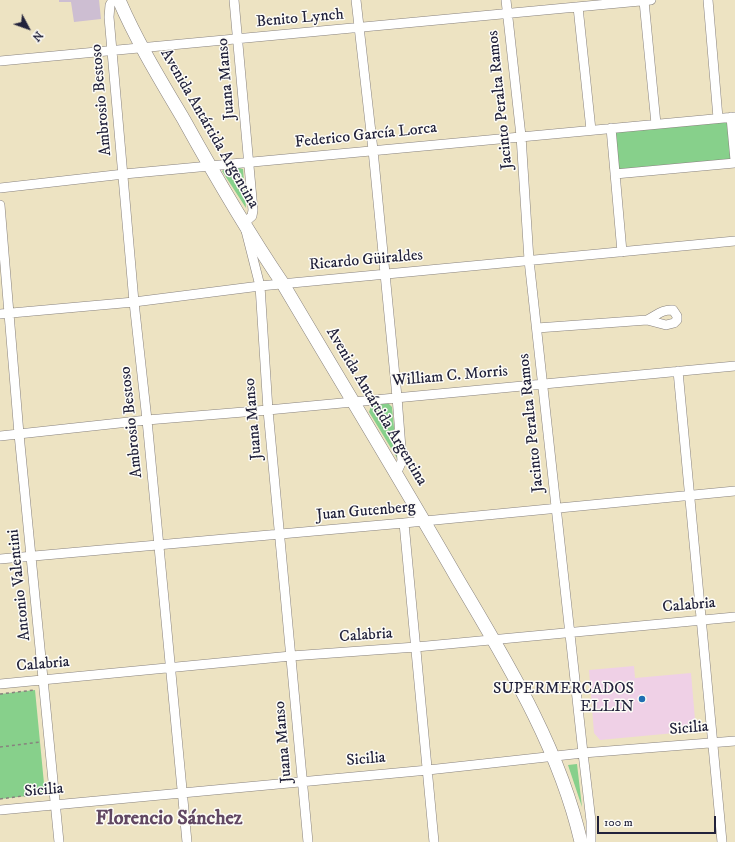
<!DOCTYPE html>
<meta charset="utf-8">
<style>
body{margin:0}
#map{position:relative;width:735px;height:842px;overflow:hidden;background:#ede3c2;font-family:"IM FELL DW Pica",serif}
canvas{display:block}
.north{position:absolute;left:8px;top:8px;width:40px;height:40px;-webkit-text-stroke:3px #fdfcf7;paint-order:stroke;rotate:131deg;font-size:11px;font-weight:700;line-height:16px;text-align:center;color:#22223b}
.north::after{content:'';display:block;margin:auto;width:14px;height:18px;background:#22223b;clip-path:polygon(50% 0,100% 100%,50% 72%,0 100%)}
.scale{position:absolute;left:597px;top:816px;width:119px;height:18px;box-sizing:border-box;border:2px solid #22223b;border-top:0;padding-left:5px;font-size:12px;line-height:14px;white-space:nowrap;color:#22223b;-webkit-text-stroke:3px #fdfcf7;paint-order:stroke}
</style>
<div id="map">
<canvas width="735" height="842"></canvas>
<div class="north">N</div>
<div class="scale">100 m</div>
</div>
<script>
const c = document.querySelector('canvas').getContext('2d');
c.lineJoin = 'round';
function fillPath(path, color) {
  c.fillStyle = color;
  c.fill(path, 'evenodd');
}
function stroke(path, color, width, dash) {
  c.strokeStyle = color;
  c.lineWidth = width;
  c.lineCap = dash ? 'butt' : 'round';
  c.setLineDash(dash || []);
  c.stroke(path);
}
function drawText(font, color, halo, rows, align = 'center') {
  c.font = font + ' "IM FELL DW Pica",serif';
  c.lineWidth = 3;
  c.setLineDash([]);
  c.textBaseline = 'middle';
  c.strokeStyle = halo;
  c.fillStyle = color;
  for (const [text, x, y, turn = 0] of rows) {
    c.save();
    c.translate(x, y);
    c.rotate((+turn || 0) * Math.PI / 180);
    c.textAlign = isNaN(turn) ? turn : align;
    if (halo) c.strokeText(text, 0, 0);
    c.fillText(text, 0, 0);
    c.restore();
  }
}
const built = new Path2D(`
 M634,666L635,678L691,673L696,731L600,740L594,733L589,670Z`);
const industrial = new Path2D(`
 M59,0H99L101,19L74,22L71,2H59Z`);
const green = new Path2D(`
 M735,117V163L615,174L611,128Z
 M226,168H239L243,169L246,208L222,171Z
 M388,403L392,407L397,458L369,412L371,406Z
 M35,690L45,794L0,799V694Z
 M577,764L582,807L568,765Z`);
const path = new Path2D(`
 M0,694L35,690
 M0,747L40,742
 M0,799L45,793`);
const street = new Path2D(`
 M113,0L110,5L109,17L134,302L147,420L187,842
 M234,0L253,210L252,216L244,223L260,286L268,410L308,842
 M356,0L373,150L397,397L402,461L396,474
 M506,0L521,136L529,260L583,753L591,821V842
 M708,0L718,118
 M644,1L656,124
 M578,7L591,130
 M0,61L651,0
 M731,117L735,160
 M611,128L622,252
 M615,174L735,163
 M0,188L124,174L735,117
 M0,205L19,434L59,842
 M0,314L134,302L260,286L735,241
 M537,328L647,320L666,325L674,323L677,320V316L673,310C662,309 656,316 647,320
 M678,371L722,842
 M0,436L147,420L268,410L735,366
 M404,523L434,842
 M0,559L404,523L735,491
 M0,684L291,656L416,647L735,617
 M0,810L428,770L583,753L735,741`);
const secondary = new Path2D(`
 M119,0C137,42 161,81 184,120C215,176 247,231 283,284C341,382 400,479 457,578C506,661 559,746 581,842`);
const markers = [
 [642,699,4,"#1f6fb2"]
];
const streetNames = [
 ["Benito Lynch",300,19,-5],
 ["Juana Manso",227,79,-95],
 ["Ambrosio Bestoso",102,100,-95],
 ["Jacinto Peralta Ramos",501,100,-96],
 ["Avenida Antártida Argentina",209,129,60],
 ["Federico García Lorca",366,136,-6],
 ["Ricardo Güiraldes",366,261,-5],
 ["William C. Morris",450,377,-5],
 ["Avenida Antártida Argentina",376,407,59],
 ["Juana Manso",254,419,-95],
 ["Ambrosio Bestoso",132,422,-96],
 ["Jacinto Peralta Ramos",532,423,-96],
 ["Juan Gutenberg",366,512,-5],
 ["Antonio Valentini",20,585,-96],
 ["Calabria",689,606,-5],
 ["Calabria",366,636,-4],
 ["Calabria",43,665,-5],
 ["Sicilia",689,729,-5],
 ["Juana Manso",284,742,-95],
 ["Sicilia",366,760,-5],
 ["Sicilia",44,791,-5]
];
const poiNames = [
 ["SUPERMERCADOS",634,690],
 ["ELLIN",634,708]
];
const districtNames = [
 ["Florencio Sánchez",169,820]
];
fillPath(built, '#efd0e6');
fillPath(industrial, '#cdbed2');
fillPath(green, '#87d08b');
stroke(street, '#88827e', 10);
stroke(secondary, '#88827e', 14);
stroke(path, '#88827e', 1.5, [3, 3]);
stroke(street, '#fff', 9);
stroke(secondary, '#fff', 13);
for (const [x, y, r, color] of markers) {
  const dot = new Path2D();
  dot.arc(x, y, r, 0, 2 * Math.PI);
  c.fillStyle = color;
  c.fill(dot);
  stroke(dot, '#fdfcf7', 1.5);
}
drawText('16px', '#22223b', '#fdfcf7', streetNames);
drawText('16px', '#22223b', '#fdfcf7', poiNames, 'right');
drawText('bold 20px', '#614762', '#fdfcf7', districtNames);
</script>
